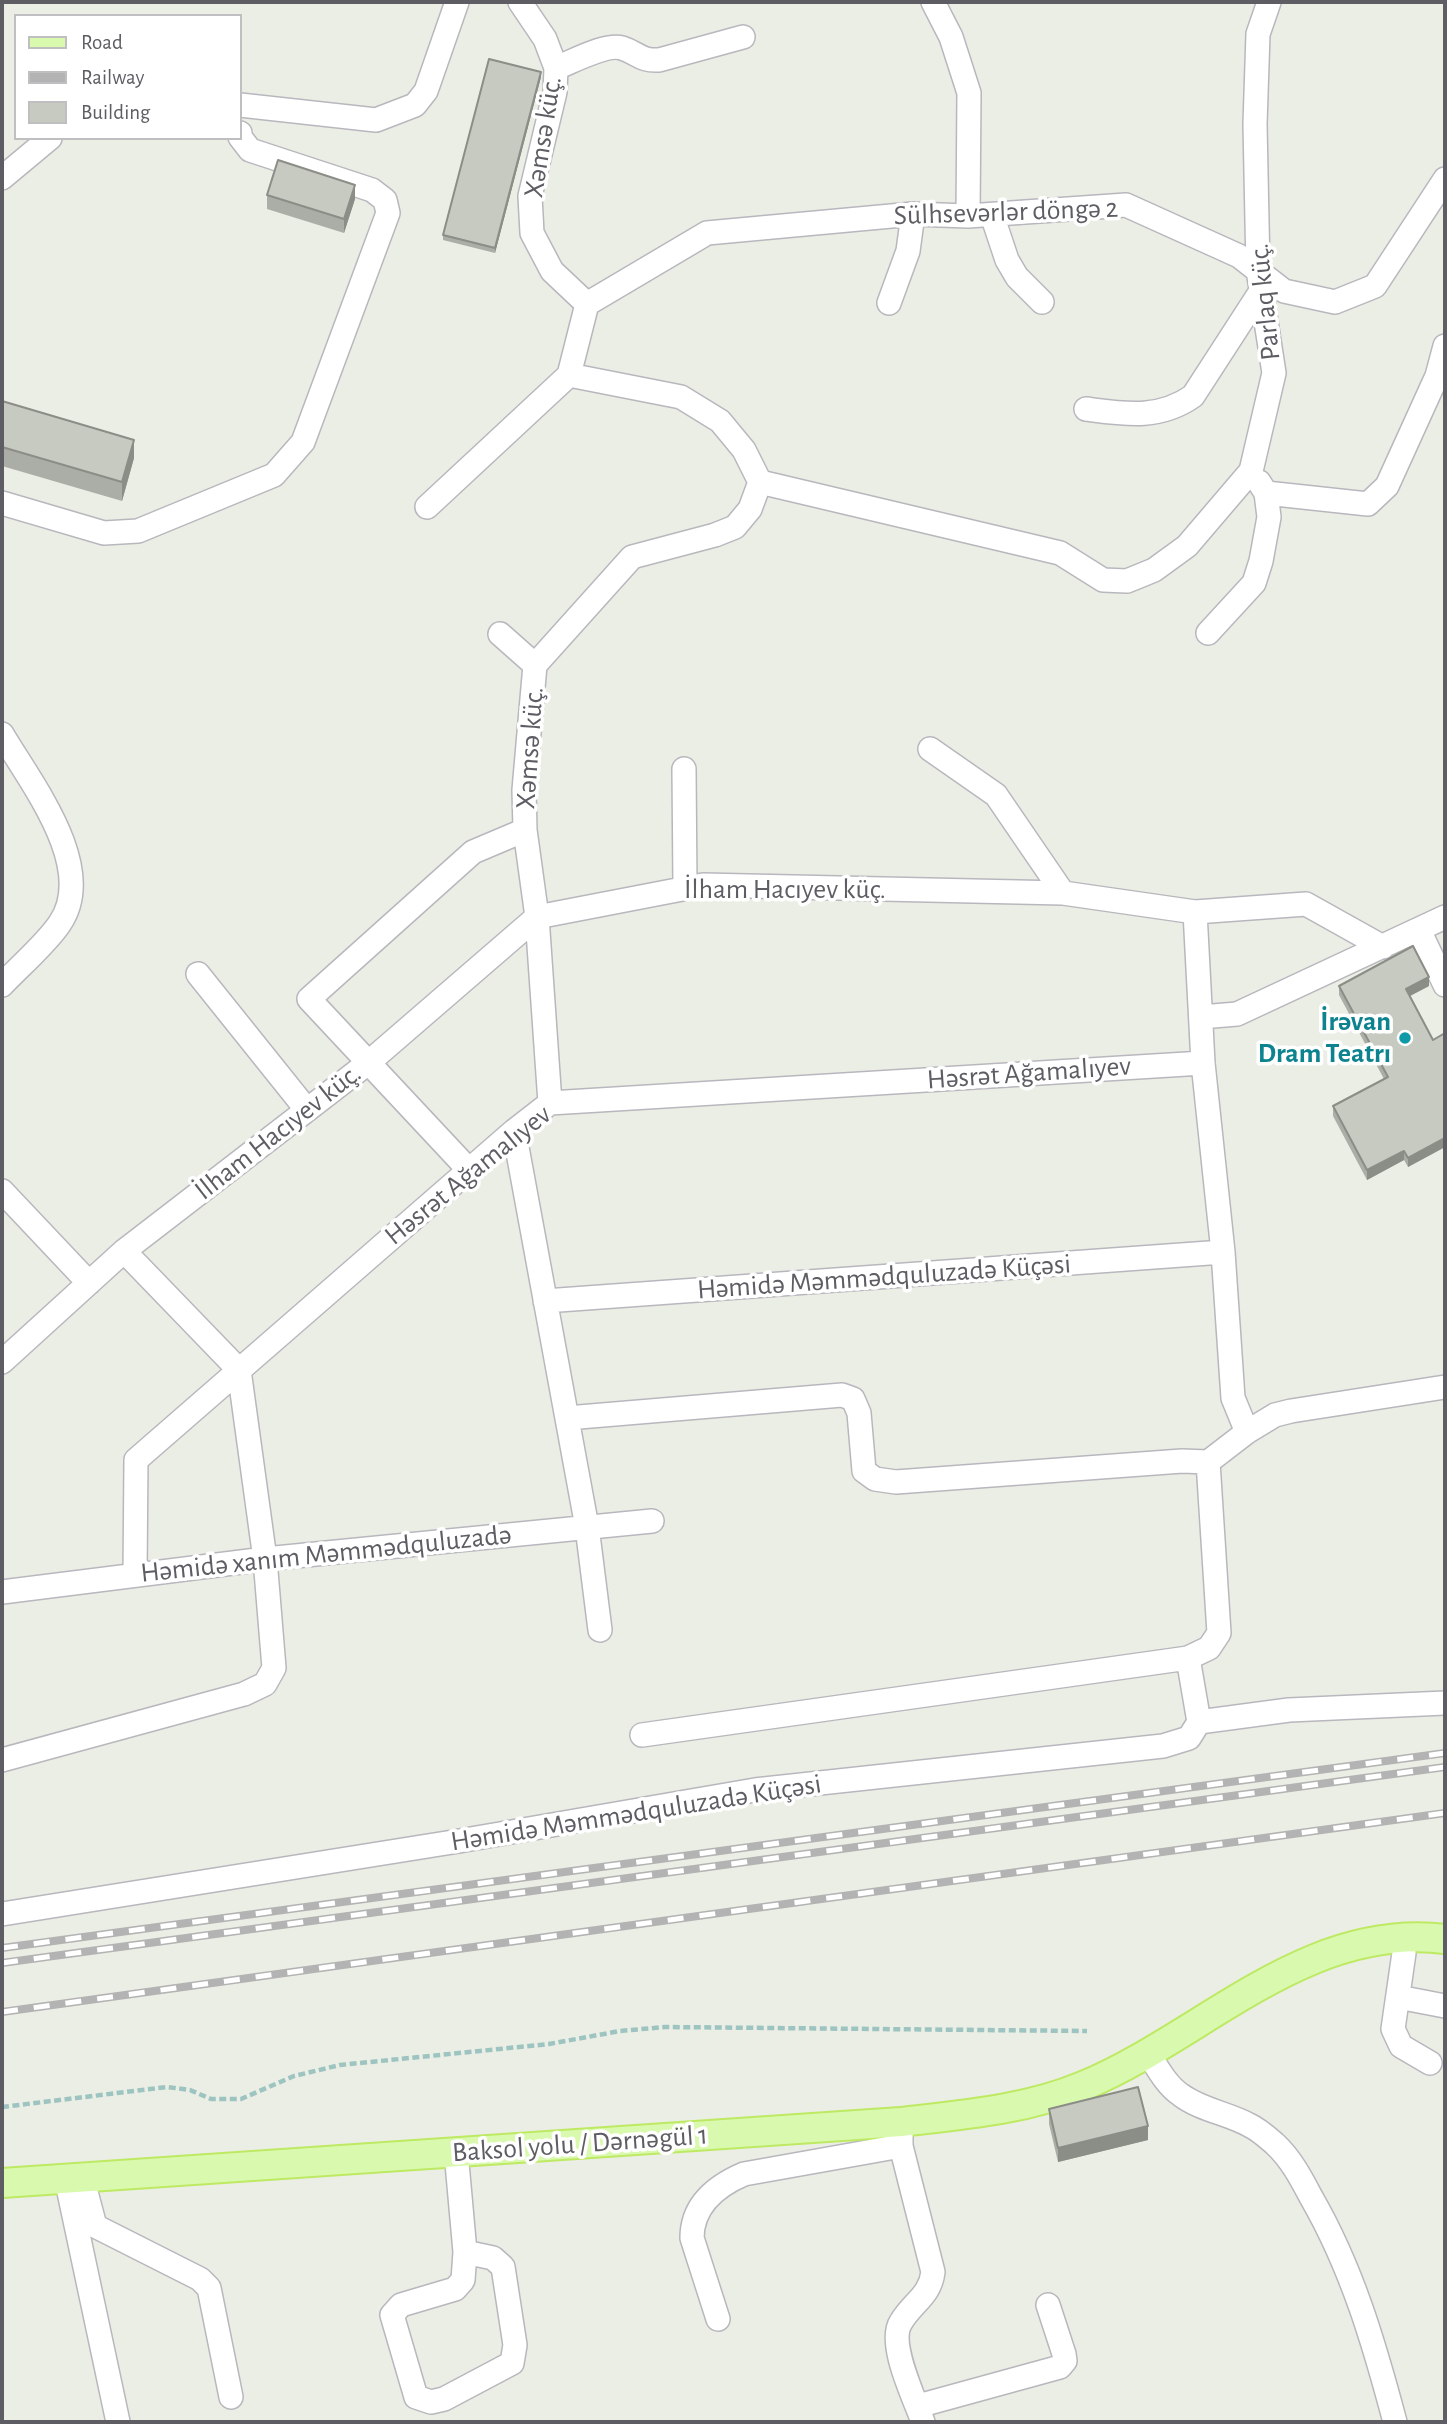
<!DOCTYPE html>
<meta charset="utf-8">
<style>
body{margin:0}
#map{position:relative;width:1447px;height:2424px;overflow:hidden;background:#ebeee5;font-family:"Alegreya Sans",sans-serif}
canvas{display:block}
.frame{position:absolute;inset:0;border:4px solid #5e5d64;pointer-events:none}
.legend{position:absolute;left:14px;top:14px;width:228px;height:126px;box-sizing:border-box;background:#fff;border:2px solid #bfbec1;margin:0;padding:9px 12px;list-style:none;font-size:21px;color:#5e5d64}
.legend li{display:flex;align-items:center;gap:14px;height:35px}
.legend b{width:35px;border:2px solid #bfbec1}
</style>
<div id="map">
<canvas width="1447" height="2424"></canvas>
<div class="frame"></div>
<ul class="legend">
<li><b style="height:9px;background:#d9faae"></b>Road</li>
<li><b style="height:9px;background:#b3b3b4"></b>Railway</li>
<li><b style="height:19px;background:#c7cac1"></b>Building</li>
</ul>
</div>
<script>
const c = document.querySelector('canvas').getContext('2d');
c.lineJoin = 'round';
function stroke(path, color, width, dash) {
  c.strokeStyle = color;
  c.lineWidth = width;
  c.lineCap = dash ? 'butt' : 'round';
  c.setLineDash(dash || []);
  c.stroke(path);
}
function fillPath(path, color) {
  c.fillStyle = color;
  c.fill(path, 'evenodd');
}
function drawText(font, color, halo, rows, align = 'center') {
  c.font = font + ' "Alegreya Sans",sans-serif';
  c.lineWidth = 7;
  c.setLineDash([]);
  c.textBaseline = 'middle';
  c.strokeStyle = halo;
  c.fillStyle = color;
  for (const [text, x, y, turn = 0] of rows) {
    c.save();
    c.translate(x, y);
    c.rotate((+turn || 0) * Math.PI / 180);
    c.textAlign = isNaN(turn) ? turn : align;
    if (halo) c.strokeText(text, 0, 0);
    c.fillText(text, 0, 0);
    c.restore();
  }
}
const path = new Path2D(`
 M2,2107L167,2087L190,2090L211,2099H241L294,2076L340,2065L549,2044L620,2031L665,2027L1087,2031`);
const minor = new Path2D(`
 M520,2L545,39L556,68L555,92L530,196L532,233L552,271L587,304L569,375L681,397L720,421L744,450L760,482L750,509L735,527L715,535L632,557L535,665L524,790L525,830L537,917L550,1103
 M933,2L951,37L969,93L968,216
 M556,68C572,62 606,43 622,48C638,53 640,61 659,60L743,37
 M240,105L376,120L415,105L426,91L457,2
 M2,178L50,138
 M992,215L1007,260L1017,277L1042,302
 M889,303L908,251L913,214
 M587,304L707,233L913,214L968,216L1126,205L1239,256L1284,291L1335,302L1375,286L1445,179
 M1086,409C1125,414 1159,420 1193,396L1261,291
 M760,482L1060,553L1103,580L1127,581L1154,570L1187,546L1251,471L1274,373L1258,270L1255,124L1258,34L1269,2
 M1266,493L1368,504L1387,486L1437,376L1445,346
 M2,503L104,533L138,531L274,475L303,442L388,213L385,200L372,190L250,150L240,137V133
 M427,507L569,375
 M1208,633L1254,583L1261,561L1269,517L1266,493L1259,482
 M500,634L535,665
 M2,734C30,782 98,867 60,923C48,942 18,968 2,985
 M930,749L996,795L1063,893
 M684,769L685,887
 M1195,912L1203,1063L1223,1252L1233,1398L1247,1432
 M1419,930L1445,985
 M198,974L307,1110
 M1201,1017L1237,1014L1445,917
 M514,1131L587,1527L600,1630
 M469,1170L309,999L473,852L525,830
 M2,1191L89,1283
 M545,1301L1223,1252
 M2,1362L124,1251L368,1063L537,917L703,885L1063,893L1195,912L1306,904L1383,947
 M567,1418L842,1395L853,1399L859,1413L864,1471L875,1479L896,1482L1182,1461L1208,1462L1247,1432L1275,1415L1291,1411L1445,1387
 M135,1574L136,1460L514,1131L550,1103L1203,1063
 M2,1592L265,1559L652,1521
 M1199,1722L1289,1710L1445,1703
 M642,1735L1188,1658L1209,1648L1219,1633L1208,1462
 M2,1760L244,1694L265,1684L274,1668L265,1559L239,1370L124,1251
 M2,1914L459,1841L755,1790L1163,1746L1189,1738L1199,1722L1188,1658
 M1404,1953L1393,2029L1401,2046L1430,2063
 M1398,1997L1445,2006
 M1148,2053C1157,2067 1166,2085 1181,2095C1201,2110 1227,2113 1249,2125C1258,2129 1267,2137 1275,2144C1291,2159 1301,2178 1311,2197C1352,2268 1374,2343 1395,2422
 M901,2131V2146L933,2272C930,2296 913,2302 901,2322C887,2343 915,2399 923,2422
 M456,2152L465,2252L463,2280L455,2289L401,2305L392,2315L416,2397L431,2402L444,2399L512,2363L515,2345L503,2267L493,2258L465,2252
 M82,2177L95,2226L200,2279L209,2288L231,2397
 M66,2178L118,2422
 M718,2319L692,2238C692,2205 716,2186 744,2174L901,2146
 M918,2406L1060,2367L1065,2361L1064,2354L1048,2305`);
const major = new Path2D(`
 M2,2183L901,2122C961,2115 1026,2110 1083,2086C1202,2037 1305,1922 1445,1939`);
const rail = new Path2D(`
 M2,1948L1445,1753
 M2,1963L1445,1767
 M2,2012L1445,1813`);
const wall = new Path2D(`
 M541,77L495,253L443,240V235Z
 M267,195L355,199L344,233L267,209Z
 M2,401L134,458L122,501L2,466Z
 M1339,986H1429L1410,996L1433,1040L1445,1033V1147L1408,1167L1404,1160L1367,1180L1333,1116V1106L1384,1079L1339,995Z
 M1049,2109L1148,2140L1058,2162L1049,2124Z`);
const shadedWall = new Path2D(`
 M541,72V77L495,253V248Z
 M355,185V199L344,233V219Z
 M134,440V458L122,501V482Z
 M1429,977V986L1406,998V989Z
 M1445,1138V1147L1408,1167V1158Z
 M1404,1151V1160L1367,1180V1170Z
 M1148,2126V2140L1058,2162V2148Z`);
const building = new Path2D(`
 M489,59L541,72L495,248L443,235Z
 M278,160L355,185L344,219L267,195Z
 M2,401L134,440L122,482L2,447Z
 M1413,946L1429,977L1406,989L1433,1040L1445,1033V1138L1408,1158L1404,1151L1367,1170L1333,1106L1388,1077L1339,986Z
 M1138,2087L1148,2126L1058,2148L1049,2109Z`);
const markers = [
 [1405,1038,7,"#0f9aa8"]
];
const streetNames = [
 ["Xəmsə küç.",543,137,-81],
 ["Sülhsevərlər döngə 2",1006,212,-2],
 ["Parlaq küç.",1265,302,-96],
 ["Xəmsə küç.",530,748,-86],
 ["İlham Hacıyev küç.",785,890],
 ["Həsrət Ağamalıyev",1029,1073,-4],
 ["İlham Hacıyev küç.",278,1132,-38],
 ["Həsrət Ağamalıyev",468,1175,-39],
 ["Həmidə Məmmədquluzadə Küçəsi",884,1277,-4],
 ["Həmidə xanım Məmmədquluzadə",326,1554,-6],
 ["Həmidə Məmmədquluzadə Küçəsi",636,1813,-9],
 ["Baksol yolu / Dərnəgül 1",580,2144,-4]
];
const cultureNames = [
 ["İrəvan",1391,1022],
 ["Dram Teatrı",1391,1054]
];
stroke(minor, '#b9b7be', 26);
stroke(major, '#bee963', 32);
stroke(path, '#9dc4c0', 4.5, [7, 3.5]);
stroke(minor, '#fff', 23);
stroke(major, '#d9faae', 28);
stroke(rail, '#b3b3b4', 8);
stroke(rail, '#fff', 5, [16]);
fillPath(wall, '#abaea6');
fillPath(shadedWall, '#8b8d87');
fillPath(building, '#c7cac1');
stroke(building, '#8b8d87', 2);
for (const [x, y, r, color] of markers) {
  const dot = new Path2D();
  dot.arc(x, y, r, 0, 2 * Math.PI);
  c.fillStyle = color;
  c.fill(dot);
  stroke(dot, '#fff', 2.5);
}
drawText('28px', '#5e5d64', '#fff', streetNames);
drawText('bold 28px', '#0d838f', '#fff', cultureNames, 'right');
</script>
